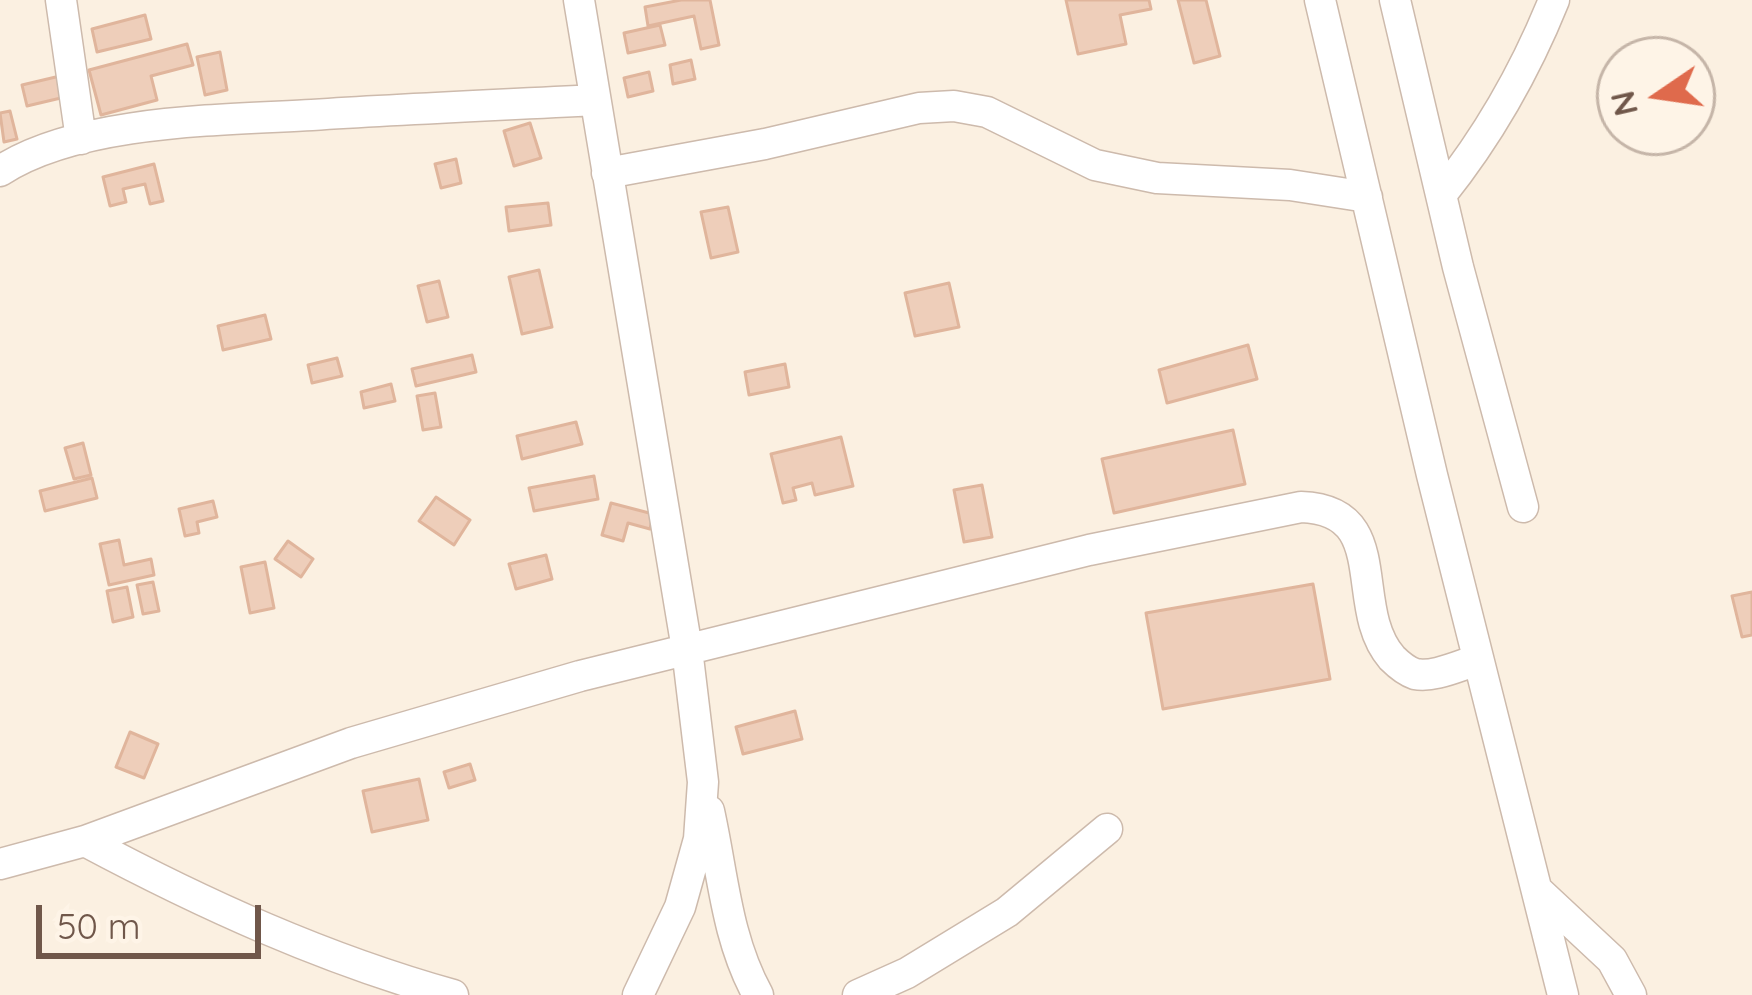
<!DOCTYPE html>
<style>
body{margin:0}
#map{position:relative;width:1752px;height:995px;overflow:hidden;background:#fbf0e1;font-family:Quicksand,sans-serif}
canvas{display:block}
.north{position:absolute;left:1596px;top:36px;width:120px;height:120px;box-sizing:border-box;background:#fef4e7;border:3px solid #c5b5a8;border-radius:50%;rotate:257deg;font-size:33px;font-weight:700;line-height:48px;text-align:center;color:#70574a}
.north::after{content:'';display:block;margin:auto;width:42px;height:54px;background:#df6a4c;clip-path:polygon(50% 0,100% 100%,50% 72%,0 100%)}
.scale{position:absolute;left:36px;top:905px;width:225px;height:54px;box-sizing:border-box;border:6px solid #70574a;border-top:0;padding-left:15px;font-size:36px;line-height:42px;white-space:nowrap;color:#70574a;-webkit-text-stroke:9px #fef4e7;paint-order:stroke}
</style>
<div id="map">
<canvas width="1752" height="995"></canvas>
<div class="north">N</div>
<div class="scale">50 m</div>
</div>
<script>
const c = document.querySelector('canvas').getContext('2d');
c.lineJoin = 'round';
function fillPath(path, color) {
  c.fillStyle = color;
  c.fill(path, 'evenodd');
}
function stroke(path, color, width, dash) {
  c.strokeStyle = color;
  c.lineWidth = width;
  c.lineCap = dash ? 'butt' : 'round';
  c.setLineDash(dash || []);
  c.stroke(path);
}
const building = new Path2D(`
 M681,0H710L719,45L701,49L694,16L648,26L645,7Z
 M1066,0H1149L1151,9L1120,15L1126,44L1078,54Z
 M1178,0H1206L1220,56L1194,63Z
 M145,15L151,39L97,52L92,29Z
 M660,25L665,45L628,53L624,33Z
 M187,44L193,65L151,76L157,100L101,115L89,70Z
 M220,52L227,90L205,95L197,57Z
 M691,60L695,79L673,84L670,65Z
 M649,72L653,91L628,97L624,78Z
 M60,76L65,97L27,106L22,85Z
 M10,111L17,139L4,142L0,113Z
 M530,123L541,158L514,166L504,131Z
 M456,159L461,183L441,188L435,164Z
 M154,164L163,201L150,204L145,184L123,189L126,202L110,206L103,177Z
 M548,203L551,225L509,231L506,207Z
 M728,207L738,252L711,258L701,212Z
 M539,270L552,327L522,334L509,277Z
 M439,281L448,317L427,322L418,286Z
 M949,283L959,327L915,336L905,293Z
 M265,315L271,339L223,350L218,326Z
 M1248,345L1257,379L1167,403L1159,370Z
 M472,355L476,372L416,386L412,369Z
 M337,358L342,376L312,383L308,365Z
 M785,364L789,387L749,395L745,372Z
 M391,384L395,401L364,408L361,392Z
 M435,393L441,427L423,430L417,396Z
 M576,422L582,444L522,459L517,436Z
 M1233,430L1245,484L1114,513L1102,459Z
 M841,437L853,486L815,495L812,483L793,488L796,500L783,503L771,454Z
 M83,443L91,475L74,479L65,448Z
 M594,476L598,499L534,511L529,488Z
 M92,478L97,498L45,511L40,491Z
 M982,485L992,537L964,542L954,490Z
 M436,497L470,520L454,545L419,521Z
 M213,501L217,517L197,522L199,533L185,536L179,509Z
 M611,503L653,514L650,529L628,523L623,541L602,535Z
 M119,540L124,565L151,559L154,575L109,585L100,544Z
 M288,541L313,559L301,577L275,559Z
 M546,555L552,579L516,589L509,564Z
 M265,562L274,608L250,613L241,567Z
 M153,582L159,611L143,614L137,585Z
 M1313,584L1330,679L1163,709L1146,613Z
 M127,587L133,617L113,622L107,591Z
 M1752,592V635L1742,637L1732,596Z
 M795,711L802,739L743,754L736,727Z
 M130,732L158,744L144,778L116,767Z
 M470,764L475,780L449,788L444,772Z
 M419,779L428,820L372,832L363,791Z`);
const minor = new Path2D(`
 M61,0L81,139
 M579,0L687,649L703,782L699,839L680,907L638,995
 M1320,0L1432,475L1563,995
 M1395,0L1458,267L1523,507
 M0,171C78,120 220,120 312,115C406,109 501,105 595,100
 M607,173L765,144L919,108L954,106L987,112L1095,165L1157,178L1290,185L1367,197
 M1441,195C1489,135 1525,72 1554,0
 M709,811C723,874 726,937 758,995
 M85,841C203,904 324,959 453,995
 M0,864L85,841L351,743L580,676L1089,550L1301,507C1394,510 1347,607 1392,658C1399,665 1406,671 1415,674C1434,678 1460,665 1478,660
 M1537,890L1612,960L1631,995
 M858,995L907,973L1007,912L1107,829`);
fillPath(building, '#eeceba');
stroke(building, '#e0b59c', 3);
stroke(minor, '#cdbaac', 33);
stroke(minor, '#fff', 30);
</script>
